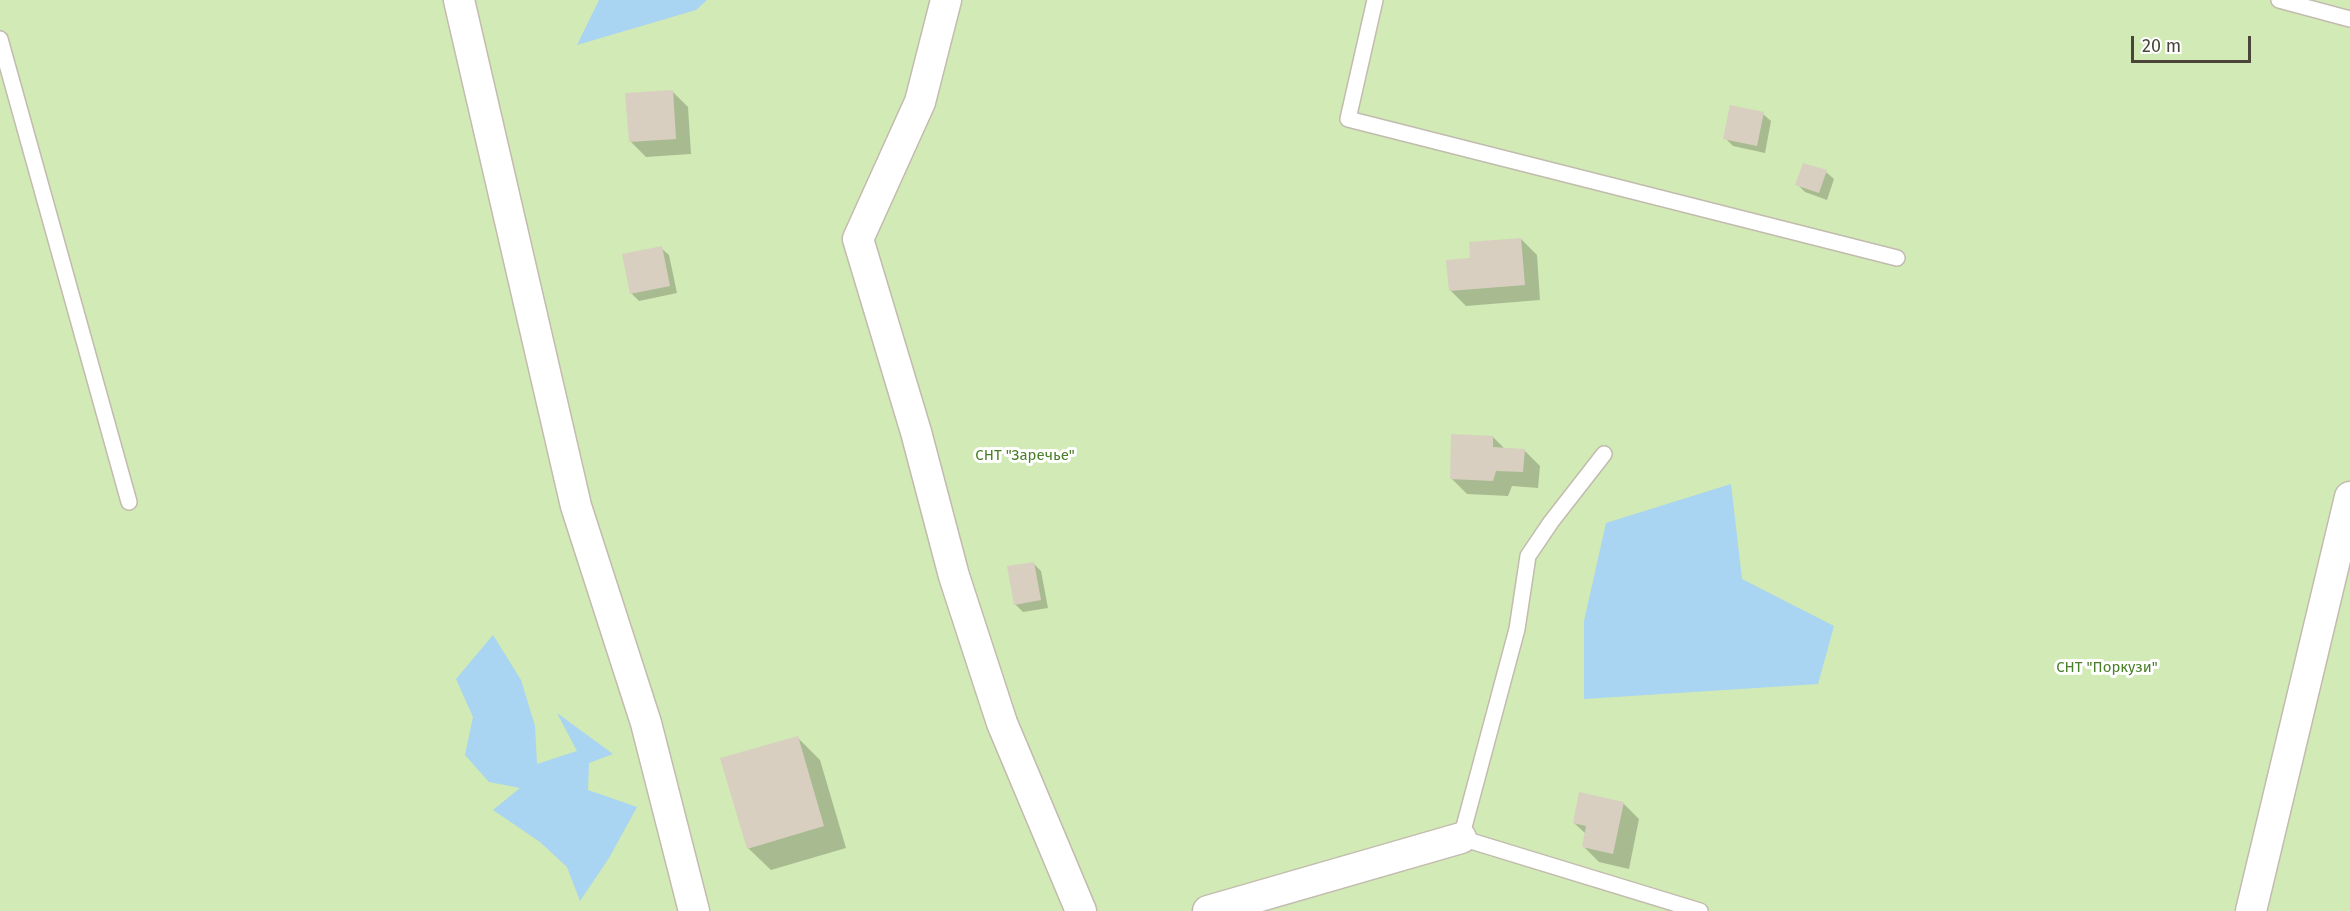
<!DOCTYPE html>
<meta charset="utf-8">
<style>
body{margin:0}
#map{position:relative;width:2350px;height:911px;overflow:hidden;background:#f6f3ec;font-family:"Fira Sans",sans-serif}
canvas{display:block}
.scale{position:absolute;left:2131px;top:36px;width:120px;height:27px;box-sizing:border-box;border:3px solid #4b4439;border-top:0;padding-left:8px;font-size:18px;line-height:21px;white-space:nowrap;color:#4b4439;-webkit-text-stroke:4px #fff;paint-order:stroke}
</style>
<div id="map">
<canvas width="2350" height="911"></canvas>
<div class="scale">20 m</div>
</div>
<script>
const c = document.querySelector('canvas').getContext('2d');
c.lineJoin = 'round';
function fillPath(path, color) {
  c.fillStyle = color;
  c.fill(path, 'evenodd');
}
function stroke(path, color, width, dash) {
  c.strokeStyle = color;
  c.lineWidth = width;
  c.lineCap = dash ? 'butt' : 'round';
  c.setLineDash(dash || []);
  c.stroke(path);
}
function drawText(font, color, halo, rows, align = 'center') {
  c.font = font + ' "Fira Sans",sans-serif';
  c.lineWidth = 6;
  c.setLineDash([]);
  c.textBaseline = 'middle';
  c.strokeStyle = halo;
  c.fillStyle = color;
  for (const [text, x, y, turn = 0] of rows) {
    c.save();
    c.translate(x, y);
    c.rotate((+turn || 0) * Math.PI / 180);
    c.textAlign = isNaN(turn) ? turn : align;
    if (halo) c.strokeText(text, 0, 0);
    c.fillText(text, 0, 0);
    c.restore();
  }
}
const green = new Path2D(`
 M0,0H2350V911H0Z`);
const water = new Path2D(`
 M599,0H707L696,10L577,45Z
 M1731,484L1742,579L1834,626L1818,684L1584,699V621L1606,523Z
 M493,635L521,680L535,726L537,764L577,751L557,713L613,754L589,763L588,790L637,807L609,858L580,901L567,867L540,842L493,810L520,788L489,782L465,755L473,717L456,679Z`);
const shadow = new Path2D(`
 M672,91L688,107L691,154L646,157L630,141Z
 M1763,114L1771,121L1765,153L1733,146L1725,138Z
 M1826,172L1834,179L1827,200L1805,192L1797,184Z
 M1521,239L1537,255L1540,300L1466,306L1450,290L1472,259Z
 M661,248L669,255L677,293L639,301L631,293Z
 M1493,437L1505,449L1524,450L1540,466L1538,488L1512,486L1508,496L1467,494L1451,478Z
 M1034,564L1041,571L1048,608L1023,612L1015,604Z
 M798,738L820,760L846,848L771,870L748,848Z
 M1580,794L1624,804L1639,819L1629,869L1599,862L1583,846L1586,834L1574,823Z`);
const building = new Path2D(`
 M673,90L676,139L629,142L625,93Z
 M1730,105L1764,112L1757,146L1723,139Z
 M1803,163L1827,170L1819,193L1795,185Z
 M1521,238L1525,285L1449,291L1446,260L1470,258L1469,242Z
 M662,246L670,286L630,294L622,254Z
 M1451,434L1493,436V447L1525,449L1523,472L1496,471L1493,481L1450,479Z
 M1034,562L1041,600L1014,605L1007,566Z
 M798,736L824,826L747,849L720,758Z
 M1579,792L1624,802L1613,854L1582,847L1586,826L1573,823Z`);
const lane = new Path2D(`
 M1375,0L1348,119L1897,258
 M2279,0L2350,19
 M0,39L129,502
 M1604,454L1551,522L1528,556L1517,629L1461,838L1700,911`);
const street = new Path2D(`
 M459,0L576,506L646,723L694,911
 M946,0L920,102L858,239L916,432L954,576L1002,723L1081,911
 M1208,911L1461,838
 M2251,911L2350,497`);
const parkNames = [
 ["СНТ \"Заречье\"",1025,456],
 ["СНТ \"Поркузи\"",2107,668]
];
fillPath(green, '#d2eab5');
fillPath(water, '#a9d4f2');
fillPath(shadow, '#0003');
fillPath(building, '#d8cfc1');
stroke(lane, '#c2bbae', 18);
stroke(street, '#c2bbae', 33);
stroke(lane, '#fff', 15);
stroke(street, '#fff', 30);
drawText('15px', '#4a7f2a', '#fff', parkNames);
</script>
